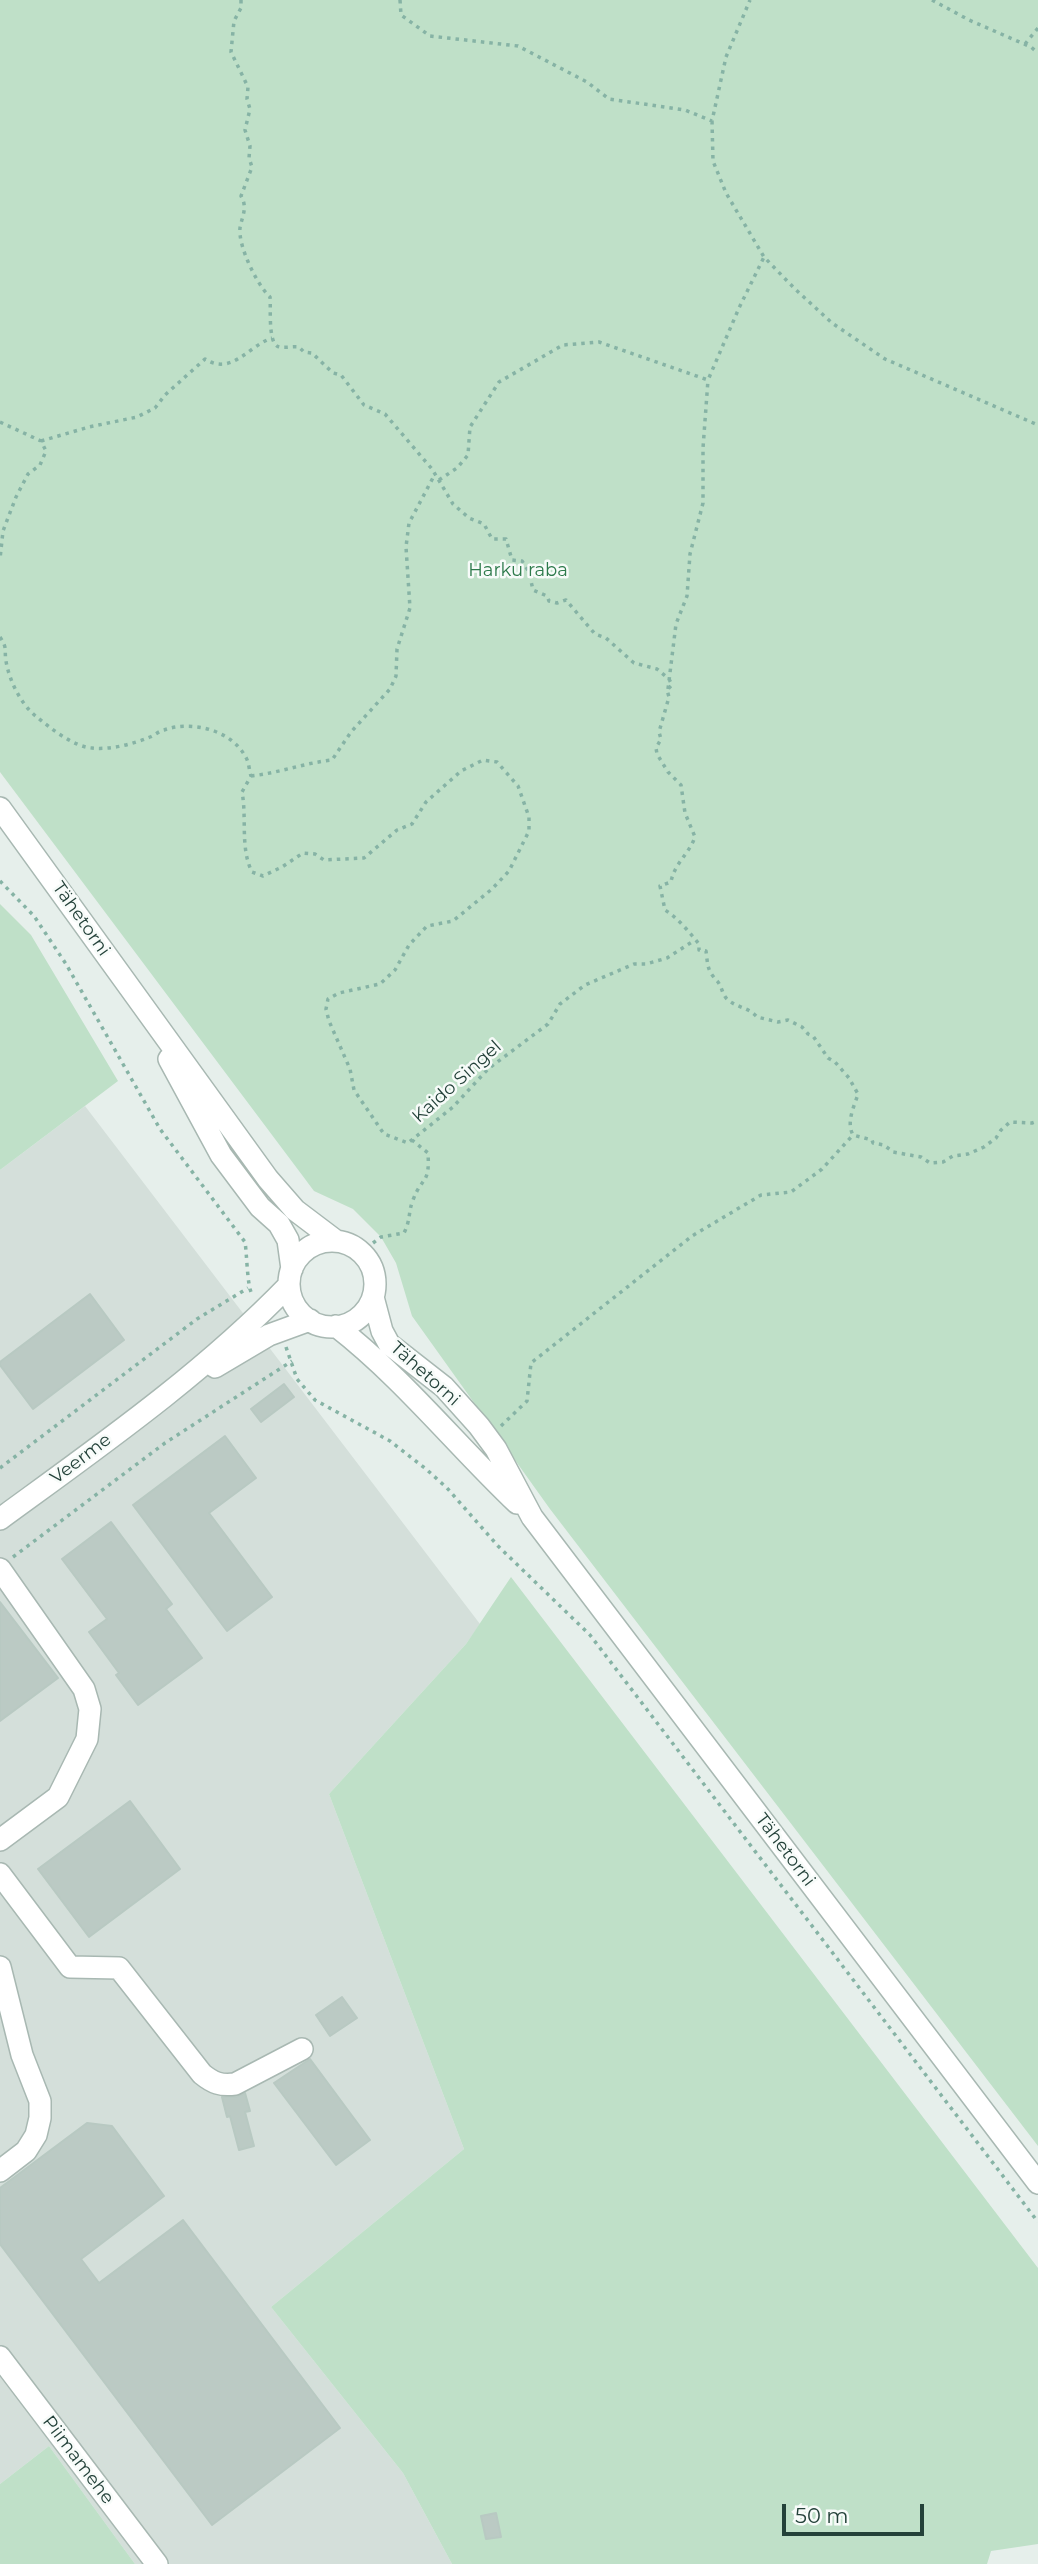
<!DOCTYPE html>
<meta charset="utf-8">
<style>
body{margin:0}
#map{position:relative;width:1038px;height:2564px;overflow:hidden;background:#e6efeb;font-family:Montserrat,sans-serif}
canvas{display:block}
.scale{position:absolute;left:782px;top:2504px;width:142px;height:32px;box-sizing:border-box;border:4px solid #24423a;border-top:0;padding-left:9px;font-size:21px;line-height:24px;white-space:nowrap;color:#24423a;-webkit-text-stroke:5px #f7fbf9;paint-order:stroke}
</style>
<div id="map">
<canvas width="1038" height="2564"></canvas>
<div class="scale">50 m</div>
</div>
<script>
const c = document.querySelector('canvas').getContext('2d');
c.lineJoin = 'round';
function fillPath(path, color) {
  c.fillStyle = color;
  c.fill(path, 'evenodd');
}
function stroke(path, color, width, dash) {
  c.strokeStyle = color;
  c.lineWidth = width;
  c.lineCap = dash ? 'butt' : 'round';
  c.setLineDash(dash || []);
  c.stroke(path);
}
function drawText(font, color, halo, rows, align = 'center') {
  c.font = font + ' Montserrat,sans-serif';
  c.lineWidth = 5;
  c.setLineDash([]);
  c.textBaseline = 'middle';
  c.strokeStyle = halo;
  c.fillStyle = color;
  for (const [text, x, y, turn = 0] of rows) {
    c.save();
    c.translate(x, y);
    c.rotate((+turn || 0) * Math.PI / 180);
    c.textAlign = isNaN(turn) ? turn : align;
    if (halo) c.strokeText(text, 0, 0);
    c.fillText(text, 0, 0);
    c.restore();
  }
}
const built = new Path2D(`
 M85,1106L480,1624L466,1644L329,1794L464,2149L271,2307L403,2473L452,2564H135L49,2446L0,2484V1170Z`);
const green = new Path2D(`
 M0,0H1038V2146L550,1509L412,1316L396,1263L381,1237L353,1209L314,1191L0,772Z
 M0,904L31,935L118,1081L0,1170Z
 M511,1577L1038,2268V2544L991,2551L987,2564H452L403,2473L271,2307L464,2149L329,1794L466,1644Z
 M49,2446L135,2564H0V2484Z`);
const building = new Path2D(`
 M90,1294L124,1340L33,1409L0,1365V1362Z
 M284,1384L294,1397L261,1422L251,1409Z
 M225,1436L256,1478L209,1513L272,1597L227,1631L133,1505Z
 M111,1522L172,1604L166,1609L202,1658L138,1705L116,1675L119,1673L89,1632L107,1619L62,1559Z
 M0,1602L58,1678L0,1721Z
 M130,1801L180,1869L89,1937L38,1869Z
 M342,1997L357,2018L330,2036L316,2015Z
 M310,2059L370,2140L336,2165L274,2083Z
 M245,2093L250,2111L245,2112L254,2146L239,2150L230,2116L227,2117L222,2097H236Z
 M87,2123L112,2126L164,2196L81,2259L99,2283L183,2220L340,2428L212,2525L0,2244V2188Z
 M496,2513L501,2537L486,2539L481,2516Z`);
const path = new Path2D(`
 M241,0V8L234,21L231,52L248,87L247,99L250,109L245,130L250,146L249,158L252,167L241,196C248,208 242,216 240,228C238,246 257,285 270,297C271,308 268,340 277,346C282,349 292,346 299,347L304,352L312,353L333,373L341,375L364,405L385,414L432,469L453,504L469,518L484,524L492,539H506L512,560L522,561L529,572L533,590L547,596L549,601L557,603L566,600L595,634L606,638L634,663L657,669L669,679L672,685L667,690L669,697L659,732L661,739L656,748L657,754L668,772L681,785L685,813L695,837C689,854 674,864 671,882L660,886L665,910C678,918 689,932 699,944V950L706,951C708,966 707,970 717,981C722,986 722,995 728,1000C738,1008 748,1007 757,1017L778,1022L788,1020L802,1027L808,1034L813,1036L828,1058L835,1062L849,1078L858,1094C854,1107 846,1122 853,1135L872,1140L873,1143L884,1145L893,1152L921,1157L930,1163L943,1162L953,1156L968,1154L984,1147L996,1138L1001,1130L1010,1122L1032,1123L1038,1121
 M400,0L401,15L430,36L518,46L587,82L609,99L685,110L712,121L726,57L750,0
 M932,0L969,20L1031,47L1038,53
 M1025,44L1038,28
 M712,121L713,161L726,193L764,257L795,289L832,323L885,359L1038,425
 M0,422L41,441L46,451L40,465L28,474L16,497L3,531L0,559
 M41,441L89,427L137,417L155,408L165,395L205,359C232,376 248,346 272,338
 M439,480L457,468L468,455L470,427L499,382L563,345L599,342L708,380L739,308L764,257
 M0,637C8,649 4,650 6,661C9,680 21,705 37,717C50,728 74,747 92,748C111,750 133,744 150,737C155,735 159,731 164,730C191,720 231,730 245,756C249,761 249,770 251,776L242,792C247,818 240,848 252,872L263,876L282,867L303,853L315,854L324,860L364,858L397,830L412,824L426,802L461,771L483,760L497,762L518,786L529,817V831L509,871L492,889L453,921L427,926L409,945L395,970L380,984L339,993L328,999L326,1009L329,1021L350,1069L354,1090L384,1134L408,1143L453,1107L488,1069L548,1024L560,1004L585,985L634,964H646L667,958L695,940
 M668,689L676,624L687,596L690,554L703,503V448L708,380
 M251,776C279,773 304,763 332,760L351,732L390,689L396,676L397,649L410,608L406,547L409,523L435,474
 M0,881L34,916L66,964L160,1129L245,1242C247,1254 247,1286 252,1294
 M373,1243L381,1237L404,1233C411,1219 408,1212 413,1200C422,1176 430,1185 428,1153L412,1140
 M286,1347L297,1379L315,1400L390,1441L426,1469L447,1488L498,1546L590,1635L1038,2222
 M501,1426L527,1401L531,1363L692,1236L761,1195L791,1192L822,1169L853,1135
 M0,1468L197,1319L248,1288
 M13,1557L165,1443L292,1361`);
const minor = new Path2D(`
 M0,808L268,1179L295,1210L336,1241
 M169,1059L221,1155L260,1207L279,1224L288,1240L292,1269
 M289 1284a43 43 0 1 1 86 0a43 43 0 1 1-86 0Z
 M373,1297L382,1331L389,1344L444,1387L479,1426L496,1449L532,1517L1038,2183
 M336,1326C403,1378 456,1445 517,1503
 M215,1367L269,1335L310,1320
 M0,1519C100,1446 203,1374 289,1285
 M0,1569L84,1689L90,1709L87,1739L58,1797L0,1840
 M0,1874L70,1967L119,1968L202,2074C213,2083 221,2086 235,2084L302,2049
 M0,1967L22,2055L40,2101V2118L36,2135L26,2151L0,2171
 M0,2357L157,2564`);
const parkNames = [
 ["Harku raba",518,571]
];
const streetNames = [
 ["Tähetorni",81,919,55],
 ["Kaido Singel",457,1082,-42],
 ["Tähetorni",425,1374,42],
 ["Veerme",81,1459,-37],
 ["Tähetorni",785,1850,53],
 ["Piimamehe",78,2460,53]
];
fillPath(built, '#d4dfda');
fillPath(green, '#bfe0c8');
fillPath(building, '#bbcac4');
stroke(building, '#b8c9c2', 2);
stroke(minor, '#a8b8b2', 24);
stroke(path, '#86b3a5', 3.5, [3.5, 5]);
stroke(minor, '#fff', 21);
drawText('18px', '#2d7a4b', '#f7fbf9', parkNames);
drawText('18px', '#24423a', '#f7fbf9', streetNames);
</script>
